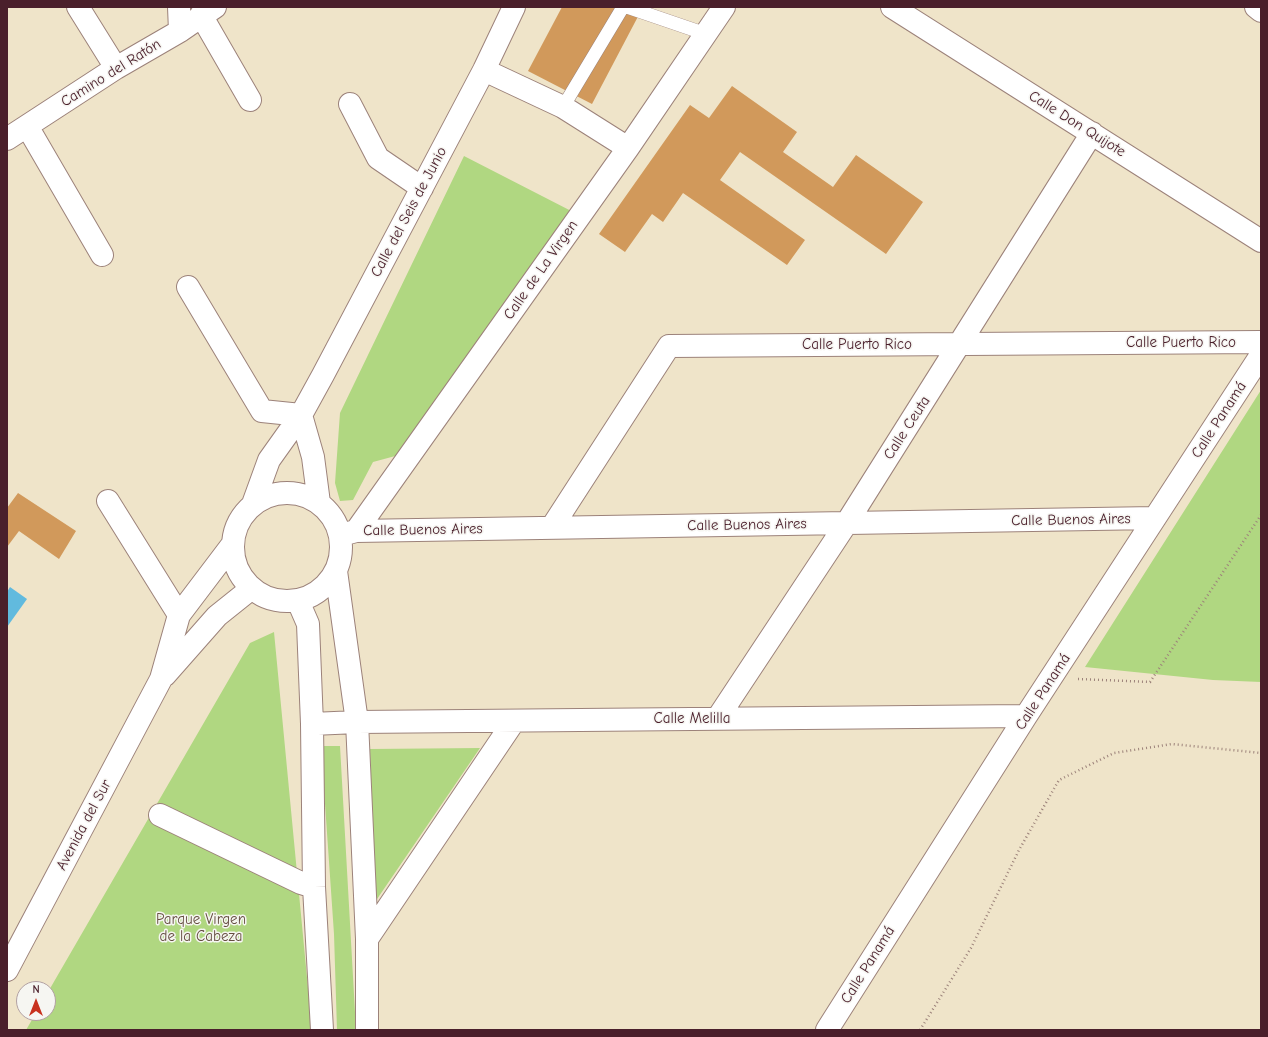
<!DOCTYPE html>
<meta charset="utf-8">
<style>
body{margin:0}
#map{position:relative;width:1268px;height:1037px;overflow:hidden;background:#efe4c9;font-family:"Comic Neue",sans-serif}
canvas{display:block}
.frame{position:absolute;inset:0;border:8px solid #4a1f2b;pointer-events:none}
.north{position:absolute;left:16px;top:981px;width:40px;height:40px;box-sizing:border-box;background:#f6f6f2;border:1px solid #b1a0a2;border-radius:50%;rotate:0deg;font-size:11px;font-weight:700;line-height:16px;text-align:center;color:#4a1f2b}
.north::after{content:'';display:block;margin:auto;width:14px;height:18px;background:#c8321e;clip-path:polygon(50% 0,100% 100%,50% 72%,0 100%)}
</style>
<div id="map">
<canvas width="1268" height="1037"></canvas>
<div class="frame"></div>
<div class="north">N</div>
</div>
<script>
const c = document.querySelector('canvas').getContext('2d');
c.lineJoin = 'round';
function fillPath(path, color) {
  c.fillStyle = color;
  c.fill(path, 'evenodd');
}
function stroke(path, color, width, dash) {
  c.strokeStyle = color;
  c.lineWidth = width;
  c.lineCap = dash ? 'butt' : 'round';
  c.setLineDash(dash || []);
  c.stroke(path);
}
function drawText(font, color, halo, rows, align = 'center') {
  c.font = font + ' "Comic Neue",sans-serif';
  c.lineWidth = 3;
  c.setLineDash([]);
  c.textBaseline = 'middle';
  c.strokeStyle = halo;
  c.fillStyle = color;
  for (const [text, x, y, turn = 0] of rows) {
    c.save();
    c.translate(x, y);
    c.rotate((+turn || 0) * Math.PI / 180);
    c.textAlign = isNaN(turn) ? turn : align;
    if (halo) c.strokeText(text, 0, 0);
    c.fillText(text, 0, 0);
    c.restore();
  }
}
const green = new Path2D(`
 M464,156L579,215L399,455L373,462L353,500L340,501L335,483L340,413Z
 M1261,390V682L1213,680L1085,667Z
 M274,632L312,1030H26L36,1013H48V992L250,643Z
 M321,746H340L356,1030H337L334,934Z
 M480,748L375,902L370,749Z`);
const water = new Path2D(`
 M10,587L27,599L7,627V592Z`);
const building = new Path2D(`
 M562,7H643L592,104L528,71Z
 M732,86L797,132L783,152L833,187L856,155L923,202L886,254L740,152L720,180L805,240L787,265L683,193L663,222L652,214L625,252L599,234L690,105L709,118Z
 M18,493L76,531L59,559L19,531L7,547V508Z`);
const path = new Path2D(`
 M1078,679L1150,682L1261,515
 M920,1030L971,948L1019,850L1059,780L1114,753L1172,744L1261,753`);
const service = new Path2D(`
 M627,7L706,34
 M563,107L623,7`);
const minor = new Path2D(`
 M78,7L116,68
 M179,7L180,31
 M892,7L1261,241
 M1256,7L1261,11
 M201,15L250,100
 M484,70L563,107L628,148
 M350,104L378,158L422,188
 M27,126L102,255
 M7,139L116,68L180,31L215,7
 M188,287L262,411L301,415
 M301,415L313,457L319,503
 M233 547a54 54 0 1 1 108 0a54 54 0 1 1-108 0Z
 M108,501L179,615
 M253,504L269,460L301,415L323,375L484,70L514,7
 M552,527L669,346L1261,342
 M356,531L628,148L724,7
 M341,535L356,531L1155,518
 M336,571L357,722L367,939V1030
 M298,601L308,624L312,724L314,887L322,1030
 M165,675L217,616L252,588
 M717,719L846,524L1092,133
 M312,724L357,722L1026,716
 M160,815L301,883L314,887
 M367,939L514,721
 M7,970L161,679L179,615L232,545
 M827,1030L1026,716L1261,355`);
const streetNames = [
 ["Camino del Ratón",111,73,-32],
 ["Calle Don Quijote",1077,124,32],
 ["Calle del Seis de Junio",409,212,-62],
 ["Calle de La Virgen",541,270,-55],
 ["Calle Puerto Rico",1181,343],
 ["Calle Puerto Rico",857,345],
 ["Calle Panamá",1219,420,-57],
 ["Calle Ceuta",907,428,-57],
 ["Calle Buenos Aires",1071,520,-1],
 ["Calle Buenos Aires",747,525,-1],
 ["Calle Buenos Aires",423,530,-1],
 ["Calle Panamá",1043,692,-57],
 ["Calle Melilla",692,719],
 ["Avenida del Sur",84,825,-62],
 ["Calle Panamá",868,965,-58]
];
const parkNames = [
 ["Parque Virgen",201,920],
 ["de la Cabeza",201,937]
];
fillPath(green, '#b0d781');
fillPath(water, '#61bade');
fillPath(building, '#d1995b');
stroke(service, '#9c827a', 14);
stroke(minor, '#9c827a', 24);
stroke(path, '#9c827a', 2.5, [1, 3]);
stroke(service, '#fff', 13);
stroke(minor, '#fff', 22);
drawText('15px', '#4a1f2b', '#f6f6f2', streetNames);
drawText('15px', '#644d40', '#f6f6f2', parkNames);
</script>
